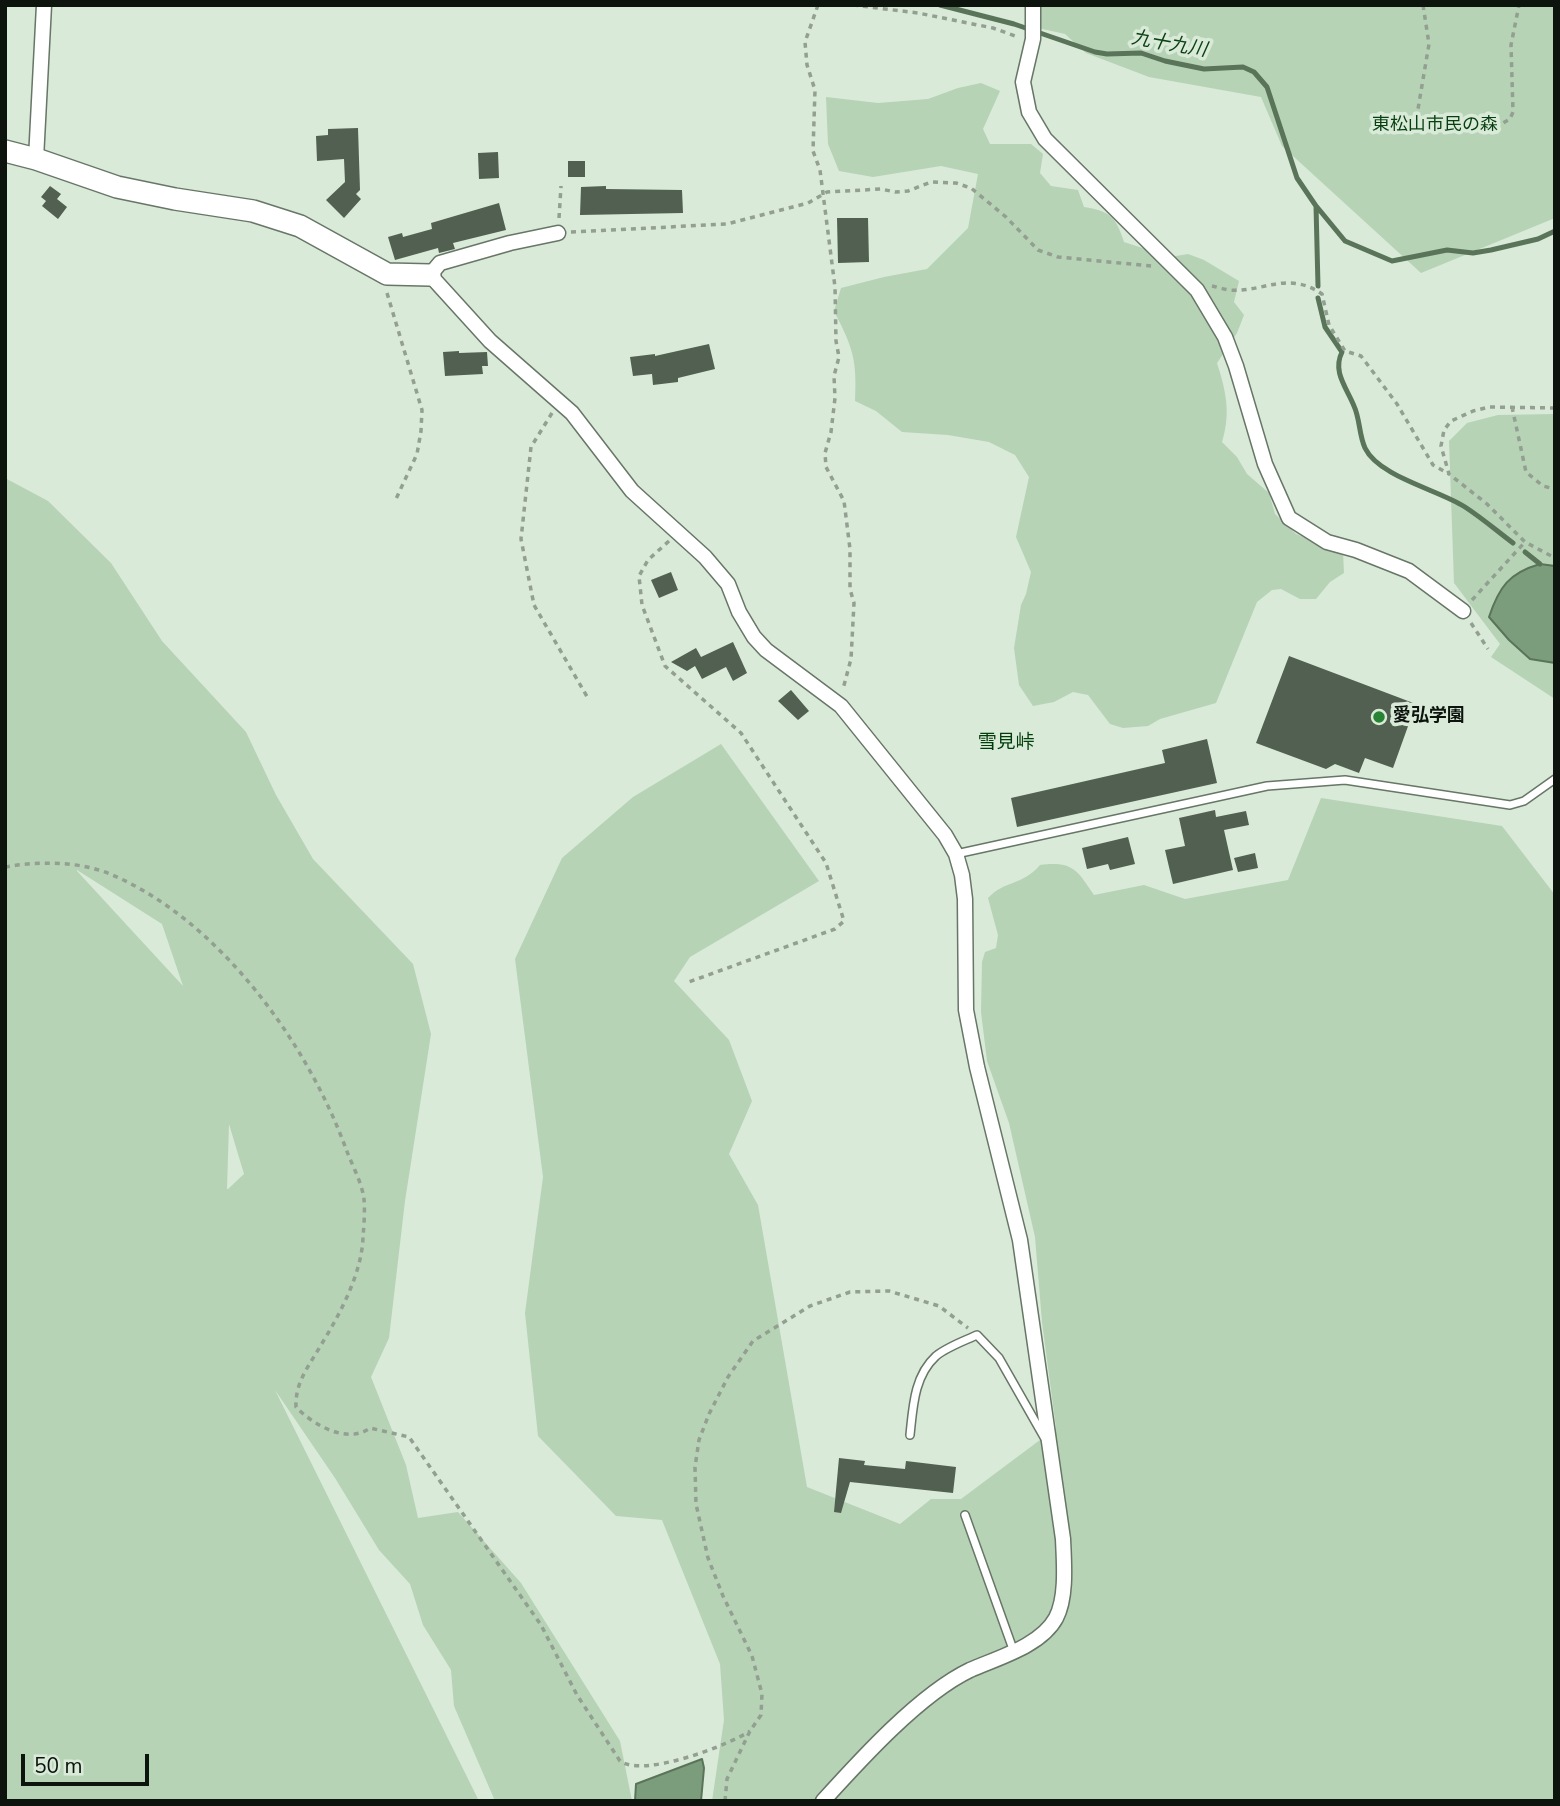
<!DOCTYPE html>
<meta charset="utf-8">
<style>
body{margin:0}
#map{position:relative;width:1560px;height:1806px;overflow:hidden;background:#d9ead8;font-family:"Nunito Sans",sans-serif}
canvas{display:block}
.frame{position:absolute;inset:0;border:7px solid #0d130d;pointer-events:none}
.scale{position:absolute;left:21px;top:1754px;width:128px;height:32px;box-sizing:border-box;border:4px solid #0d130d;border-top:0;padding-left:9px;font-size:21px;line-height:24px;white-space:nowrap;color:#0d130d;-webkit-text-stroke:5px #d9ead8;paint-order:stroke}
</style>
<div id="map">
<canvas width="1560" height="1806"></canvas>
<div class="frame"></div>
<div class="scale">50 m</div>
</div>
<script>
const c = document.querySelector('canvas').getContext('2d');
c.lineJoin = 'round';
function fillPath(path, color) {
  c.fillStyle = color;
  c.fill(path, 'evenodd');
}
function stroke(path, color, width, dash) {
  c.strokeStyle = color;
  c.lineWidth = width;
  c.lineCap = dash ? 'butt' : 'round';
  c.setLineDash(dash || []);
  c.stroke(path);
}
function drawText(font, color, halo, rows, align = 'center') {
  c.font = font + ' "Nunito Sans","Noto Sans JP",sans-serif';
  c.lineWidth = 7;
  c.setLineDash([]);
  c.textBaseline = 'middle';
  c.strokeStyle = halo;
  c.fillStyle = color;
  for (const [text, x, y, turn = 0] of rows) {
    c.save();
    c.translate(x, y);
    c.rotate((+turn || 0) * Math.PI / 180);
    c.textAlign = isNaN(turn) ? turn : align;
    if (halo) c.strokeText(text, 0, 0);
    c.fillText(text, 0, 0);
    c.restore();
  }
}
const green = new Path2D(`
 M1038,5H1555V218L1421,273L1282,146L1261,97L1149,77L1086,53L1065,34L1038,28Z
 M981,83L1000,91L983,129L990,144H1031L1043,154L1040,173L1051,186L1078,190L1084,207C1109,211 1116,216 1124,242L1170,257L1188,254L1204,260L1239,281L1234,302L1244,315L1237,333L1217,363C1226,391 1231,413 1222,442L1237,457L1247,474L1269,493L1275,514L1296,534L1343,552L1344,573L1330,582L1316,599H1300L1281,589L1272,590L1257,602L1216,703L1160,719L1148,726L1123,728L1110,724L1088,695L1073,692L1054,702L1033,706L1019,685L1014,648L1021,605L1026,594L1031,572L1016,537L1029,477L1015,455L989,442L948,435L902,432L876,411L855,401C857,359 853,348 834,311L841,288L884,277L927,269L968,228L978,174L941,166L873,177L839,171L828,144L826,97L878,103L928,99L958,88Z
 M1555,414V699L1491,657L1500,644L1454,583L1449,441L1467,423L1498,415Z
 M5,478L48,501L111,563L162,641L246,732L276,795L313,859L413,964L431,1034L405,1201L389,1338L371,1377L406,1465L418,1518L458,1512L521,1583L620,1741L632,1801H495L454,1706L451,1670L423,1625L410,1584L379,1550L335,1478L275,1390L479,1801H5ZM77,870L162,924L183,986L77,871ZM229,1124L244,1174L228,1189H227Z
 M721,744L819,881L690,957L674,981L729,1040L752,1101L729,1154L758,1205L807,1487L900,1524L931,1499H961L1056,1428L1042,1322L1035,1237L1009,1123L987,1061L981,1012L982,962L985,952L996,948L998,935L988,898C1005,880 1022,886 1040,865C1073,861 1077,870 1094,895L1144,885L1185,899L1288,880L1321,798L1502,826L1555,895V1801H712L724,1720L720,1664L662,1520L616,1516L538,1436L525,1313L543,1177L515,959L562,858L633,797Z`);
const water = new Path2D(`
 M1540,564L1555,566V663L1530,659L1509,640L1489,617C1499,587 1509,573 1540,564Z
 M702,1759L704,1768L701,1801H635L636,1784Z`);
const stream = new Path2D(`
 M940,5L1014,24L1095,52L1107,54L1141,53L1165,61L1204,69L1243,67L1254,72L1267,87L1297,178L1316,206L1318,286
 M1317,207L1345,241L1392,261L1447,250L1473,253L1491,250L1538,239L1555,231
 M1318,298L1325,327L1342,352C1332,372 1347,388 1354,406C1360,419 1359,435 1365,448C1379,477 1439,490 1465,507C1482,518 1497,531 1513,543
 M1525,552L1540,564`);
const building = new Path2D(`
 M358,128L360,190L356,194L361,199L344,218L326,200L345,182L344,159L317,161L316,136L328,135V129Z
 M498,152L499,178L479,179L478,153Z
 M568,161H585V177H568Z
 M50,186L61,194L57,199L67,207L58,219L42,206L46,201L41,197Z
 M606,186V189L682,190L683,213L580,215L581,187Z
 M499,203L506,230L453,243L455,249L439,253L438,248L395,260L388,237L402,233L403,237L432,229L431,223Z
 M837,218H868L869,262L838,263Z
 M709,344L715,369L678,378V382L653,385L652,374L633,376L630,357L655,354V356Z
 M459,351V353L487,352L488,366H482L483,374L445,376L443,352Z
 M671,572L678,590L659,598L651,580Z
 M733,642L747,673L733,681L726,667L702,679L695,666L687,671L671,662L696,648L701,657Z
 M1289,656L1416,704L1393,768L1365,758L1359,773L1335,764L1326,769L1256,743Z
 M791,690L809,711L798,720L778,701Z
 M1207,739L1217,783L1017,827L1011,798L1165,763L1162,750Z
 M1215,810L1216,817L1246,811L1249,825L1224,830L1233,870L1173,884L1165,850L1185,846L1179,818Z
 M1128,837L1135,864L1110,870L1108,864L1087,869L1082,848Z
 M1255,853L1258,868L1238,872L1234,858Z
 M839,1458L865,1461L864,1465L905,1469L906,1461L956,1467L953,1493L850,1482L841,1513L834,1512Z`);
const path = new Path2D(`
 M818,5L805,42L807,65L815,90L813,151L820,170L835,287L836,341L839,357L834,376L835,398L831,432L825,453L826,467L844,501L850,549V589L854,603L851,659L843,689
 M853,5L918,13L993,28L1018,37
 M1423,5L1429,44L1418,109L1419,116L1430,124L1455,120L1503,123L1510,119L1513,112L1511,45L1519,5
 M559,218L561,186
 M571,232L727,224L808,203L827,192L881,189L895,192L908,191L931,182L956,183L971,188L1006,217L1038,250L1058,257L1151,266
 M1212,286C1217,287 1223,289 1229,290C1263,293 1287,270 1322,294L1329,325L1345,351L1361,356L1397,404L1433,465L1449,474
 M387,293L422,410L421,431L417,454L395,501
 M1512,407L1526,472L1543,486L1555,489
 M1555,408L1489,407L1473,411L1451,421L1444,430L1441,446L1449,474L1487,504L1525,542L1555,558
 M552,413L531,447L521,539L534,605L589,700
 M669,541L648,560L639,576L642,605L665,666L741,733L826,863L844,921L835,929L686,983
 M1472,600L1525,542
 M1471,623L1488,649
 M5,867C39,861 78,861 110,874C218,919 307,1042 346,1149C352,1165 362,1183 364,1199C365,1211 364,1225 363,1237C362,1273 340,1314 321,1345C309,1366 295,1382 296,1407C312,1424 347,1445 370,1428L409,1437L541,1625L577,1695L620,1761C643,1778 727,1746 750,1731
 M725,1801L727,1779L750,1731L761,1715L762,1694L752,1656L723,1596L708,1558L696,1504L695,1467L699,1440L709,1414L728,1377L753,1341L810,1306L850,1292L889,1291L939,1306L968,1328`);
const lane = new Path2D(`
 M956,854L1267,786L1345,780L1510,805L1524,801L1555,779
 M910,1435C913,1407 914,1376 936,1356C947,1347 964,1341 977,1335L999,1358L1044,1437
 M965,1515L1014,1652`);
const street = new Path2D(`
 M1033,5V39L1023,82L1029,112L1045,139L1197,290L1225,337L1236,366L1265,464L1289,518L1327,542L1356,550L1409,571L1463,611
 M36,159L44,5
 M558,233L510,243L440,263L430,275L490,341L572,413L632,491L705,557L728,584L739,612L754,637L766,650L841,706L945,835L956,854L962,875L965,899L966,1010L977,1067L1020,1240L1063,1539C1064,1563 1067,1597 1056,1618C1041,1646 997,1658 970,1670C920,1694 861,1759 823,1801`);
const secondary = new Path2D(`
 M5,151L36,159L117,187L175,199L253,211L300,226L387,274L430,275`);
const markers = [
 [1379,717,7,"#288333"]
];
const parkNames = [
 ["東松山市民の森",1435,126]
];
const poiNames = [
 ["愛弘学園",1393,717]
];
const waterNames = [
 ["九十九川",1169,45,10]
];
const neighbourhoodNames = [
 ["雪見峠",1006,743]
];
fillPath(green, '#b6d3b6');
fillPath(water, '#7b9d7b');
stroke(water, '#5a745a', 2);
stroke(stream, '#5a745a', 5);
fillPath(building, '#516051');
stroke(lane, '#677666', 10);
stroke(street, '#677666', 17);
stroke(secondary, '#677666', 24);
stroke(path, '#929f91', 3.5, [5, 5]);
stroke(lane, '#fff', 7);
stroke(street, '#fff', 14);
stroke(secondary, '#fff', 21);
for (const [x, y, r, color] of markers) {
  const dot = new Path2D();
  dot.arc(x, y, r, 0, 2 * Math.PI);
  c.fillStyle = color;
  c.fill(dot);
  stroke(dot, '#d9ead8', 2.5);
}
drawText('18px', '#083f10', '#d9ead8', parkNames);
drawText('bold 18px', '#0d130d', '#d9ead8', poiNames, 'left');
drawText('italic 19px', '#0c4113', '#d9ead8', waterNames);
drawText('19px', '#003d09', '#d9ead8', neighbourhoodNames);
</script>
